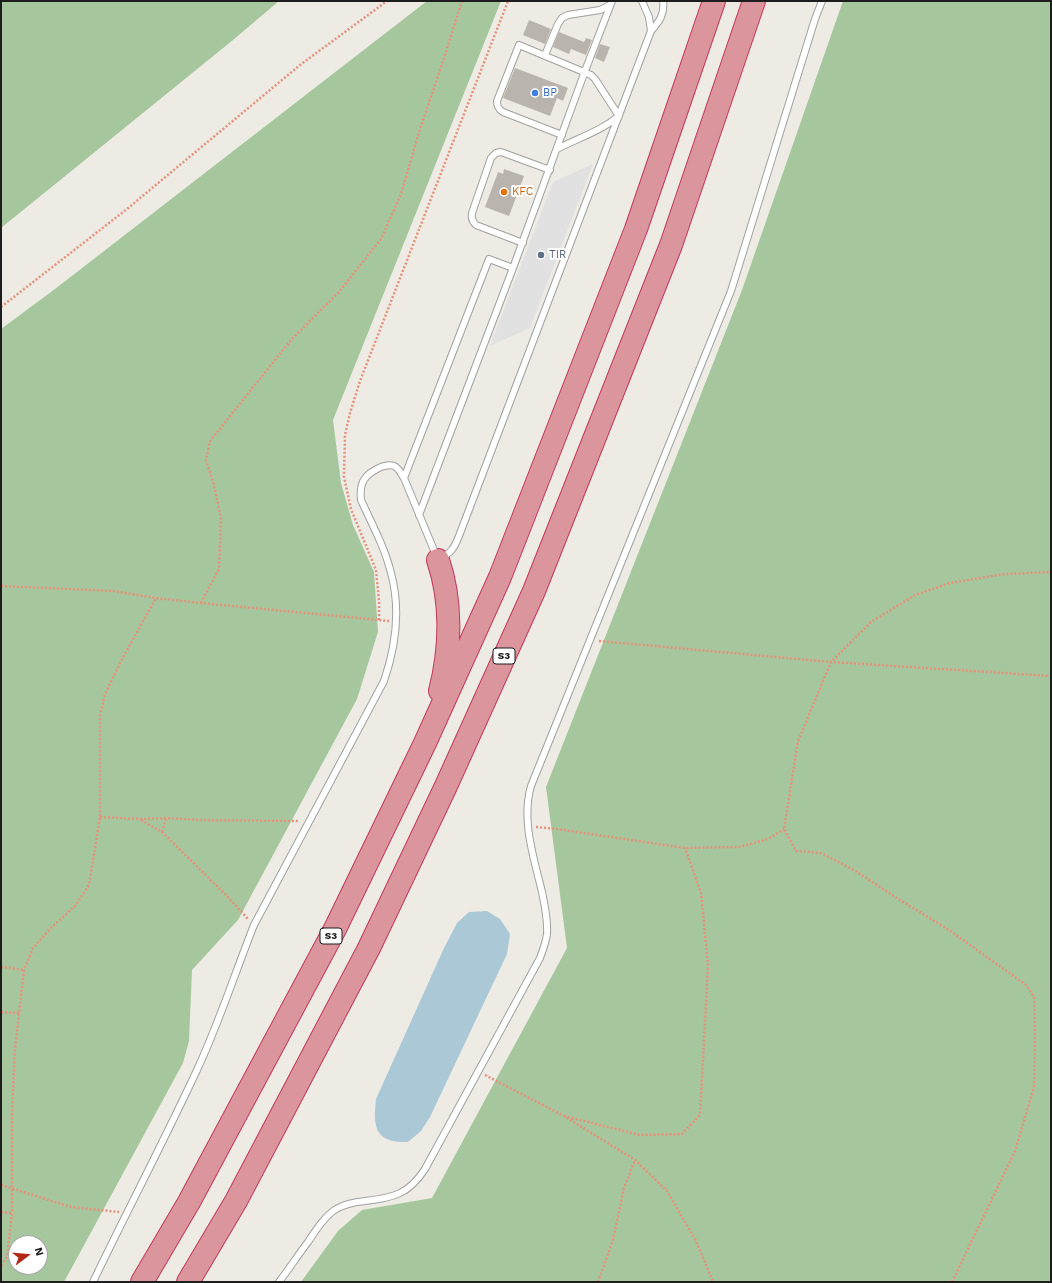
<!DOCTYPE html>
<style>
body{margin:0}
#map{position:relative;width:1052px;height:1283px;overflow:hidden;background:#edebe4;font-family:"Work Sans",sans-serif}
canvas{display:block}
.frame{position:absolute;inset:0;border:2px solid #1d1d1d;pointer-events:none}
.north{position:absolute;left:8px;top:1235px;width:40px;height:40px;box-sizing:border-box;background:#fff;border:1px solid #a5a5a5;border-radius:50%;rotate:74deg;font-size:11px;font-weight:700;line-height:16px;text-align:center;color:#1d1d1d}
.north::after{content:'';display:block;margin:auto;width:14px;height:18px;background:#b22718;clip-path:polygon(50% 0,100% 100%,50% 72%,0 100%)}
</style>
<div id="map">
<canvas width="1052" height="1283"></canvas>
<div class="frame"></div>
<div class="north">N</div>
</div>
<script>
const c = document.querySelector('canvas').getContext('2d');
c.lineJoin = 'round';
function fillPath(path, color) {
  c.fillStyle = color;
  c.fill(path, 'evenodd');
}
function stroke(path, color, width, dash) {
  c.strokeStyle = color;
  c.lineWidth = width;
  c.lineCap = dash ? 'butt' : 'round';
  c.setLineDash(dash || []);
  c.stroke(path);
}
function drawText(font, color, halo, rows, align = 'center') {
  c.font = font + ' "Work Sans",sans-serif';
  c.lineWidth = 4;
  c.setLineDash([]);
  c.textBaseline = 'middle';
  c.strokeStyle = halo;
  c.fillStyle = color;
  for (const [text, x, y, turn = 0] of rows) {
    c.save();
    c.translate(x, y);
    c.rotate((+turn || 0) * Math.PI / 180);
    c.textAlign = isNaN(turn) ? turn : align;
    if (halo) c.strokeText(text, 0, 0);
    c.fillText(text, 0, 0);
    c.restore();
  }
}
const forest = new Path2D(`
 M1,1H279L233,40L1,228Z
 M427,1H501L333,420L341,483L353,525L374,572L378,632L357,699L238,920L192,970L189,1041L183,1063L64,1282H1V329L55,289ZM16,1243H40V1267H16Z
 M843,1H1051V1282H301L338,1231L362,1210L432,1198L567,948L546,787L742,290Z`);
const parking = new Path2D(`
 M593,164L530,328L490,346L553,182Z`);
const water = new Path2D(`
 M487,911L500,919L510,934L507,954L430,1117L421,1131L408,1142C401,1142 391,1142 385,1138C372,1131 375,1111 376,1099L444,948L457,923L469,912Z`);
const building = new Path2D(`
 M529,20L551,29L545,44L523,35Z
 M559,32L584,42L586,38L592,40L586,55L571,49L569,54L553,47Z
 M600,44L610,47L604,62L595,58Z
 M515,68L568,88L563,101L557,98L550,116L503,98Z
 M504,169L524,176L509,216L485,207L498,172L503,174Z`);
const path = new Path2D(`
 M1,307L127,209L300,65L387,1
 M1,586L113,591L156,598L201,603L389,621
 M201,603L219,569L221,519L214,485L206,460L210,441L291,340L338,293L381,239L401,194L420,129L443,61L462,1
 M379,620V601L376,570L351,509L344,477L345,435L350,413L360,381L508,1
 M599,641L831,662L1051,676
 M100,817L140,819L166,818L199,820L299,821
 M141,820L162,832L228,897L248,919
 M536,827L557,829L685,848L739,847L768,839L784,829
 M162,832L166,818
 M1,967L24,970
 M1,1012L19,1013
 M485,1075L564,1116L635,1160L667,1191L695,1239L713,1282
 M564,1116L640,1135L682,1134L700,1115L708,965L701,893L685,848
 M1,1185L71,1207L119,1212
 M1,1212L12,1213
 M1,1265L7,1257L12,1213V1112L15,1049L24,970L33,948L52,927L75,906L89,885L100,817V715L105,694L122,659L156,598
 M598,1282L613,1240L624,1188L635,1160
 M952,1282L1015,1151L1034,1087L1035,1037L1034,997L1026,985L949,930L895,897L854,870L821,853L796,851L784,829L798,741L831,662L871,622L915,595L950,583L1004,574L1051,572`);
const service = new Path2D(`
 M642,1L649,17L651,31
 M545,55L558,24L562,18L568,15L600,10L610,5
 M557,149C578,138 601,131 619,116L595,79L591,75L519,45L497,101C497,106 498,109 503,112L562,135
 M523,243L476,225C471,220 471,216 473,210L491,158L496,153L501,152L550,170
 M513,268L489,259L404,478L438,560C451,553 454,549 459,536L651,31C659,22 665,14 663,1
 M419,515L513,268L585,71L612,1
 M93,1282C127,1211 164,1141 197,1070C219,1023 235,973 254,925L384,681C396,646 401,610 391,573C385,548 372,524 361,500C359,482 365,474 381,467C385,466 390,464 394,466C399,468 401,474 404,478
 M279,1282C289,1269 298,1255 308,1242C316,1230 324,1217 336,1209C345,1204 355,1202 365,1201C393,1198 409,1194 425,1169L540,958C543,950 546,942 547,934C548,920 545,906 542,892C534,858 521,821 531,786L731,291L815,19L822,1`);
const motorway = new Path2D(`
 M438,560C452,601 451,648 440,691
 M142,1282L189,1202L335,929L425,743L500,577L636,229L714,1
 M188,1282L236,1201L369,948L446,786L534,591L671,245L754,1`);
const markers = [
 [535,93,4,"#3f7fe0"],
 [504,192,4,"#e8710a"],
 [541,255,4,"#5c6f8a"]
];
const shields = [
 [504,656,22],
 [331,936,22]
];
const shieldNames = [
 ["S3",504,656],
 ["S3",331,936]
];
const shopNames = [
 ["BP",543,93]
];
const foodNames = [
 ["KFC",512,192]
];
const serviceNames = [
 ["TIR",549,255]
];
fillPath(forest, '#a6c79e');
fillPath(parking, '#e1e1e1');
fillPath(water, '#aac8d6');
fillPath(building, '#bab4ae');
stroke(service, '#a1a1a1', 8);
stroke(motorway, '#c3395c', 24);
stroke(path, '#e8907a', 2.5, [2, 2]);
stroke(service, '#fff', 6);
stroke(motorway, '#db959c', 22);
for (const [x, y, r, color] of markers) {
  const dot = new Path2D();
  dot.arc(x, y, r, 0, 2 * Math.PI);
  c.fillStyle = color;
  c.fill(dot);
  stroke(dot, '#fff', 1.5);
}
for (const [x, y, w] of shields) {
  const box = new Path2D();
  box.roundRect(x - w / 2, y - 8, w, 16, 3);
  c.fillStyle = '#fff';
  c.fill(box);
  stroke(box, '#1d1d1d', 1);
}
drawText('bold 10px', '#1d1d1d', null, shieldNames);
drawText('11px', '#366cbe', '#fff', shopNames, 'left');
drawText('11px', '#c56008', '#fff', foodNames, 'left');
drawText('11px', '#4e5e75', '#fff', serviceNames, 'left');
</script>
